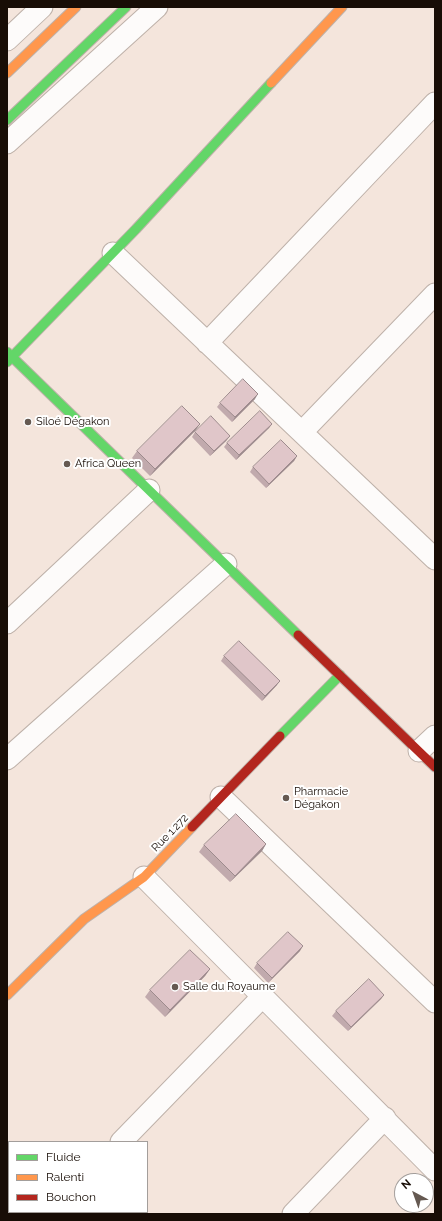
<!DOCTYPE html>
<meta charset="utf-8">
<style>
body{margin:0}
#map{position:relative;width:442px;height:1221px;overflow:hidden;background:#f4e5dc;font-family:Raleway,sans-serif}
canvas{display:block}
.frame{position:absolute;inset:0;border:8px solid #180d06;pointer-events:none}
.legend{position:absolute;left:8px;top:1141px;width:140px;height:72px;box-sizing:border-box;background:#fff;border:1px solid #a39e9b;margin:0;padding:5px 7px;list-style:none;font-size:12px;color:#180d06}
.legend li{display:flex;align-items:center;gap:8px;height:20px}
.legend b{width:20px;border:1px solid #a39e9b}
.north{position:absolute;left:394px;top:1173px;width:40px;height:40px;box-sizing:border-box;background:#fff;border:1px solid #a39e9b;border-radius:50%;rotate:319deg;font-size:11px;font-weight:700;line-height:16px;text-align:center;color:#180d06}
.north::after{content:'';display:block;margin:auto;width:14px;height:18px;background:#655951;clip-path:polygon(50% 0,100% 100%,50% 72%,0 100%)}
</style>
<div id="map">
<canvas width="442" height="1221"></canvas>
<div class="frame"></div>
<ul class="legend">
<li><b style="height:5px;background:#63d668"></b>Fluide</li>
<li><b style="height:5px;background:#ff974d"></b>Ralenti</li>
<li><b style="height:5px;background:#b3261e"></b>Bouchon</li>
</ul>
<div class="north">N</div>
</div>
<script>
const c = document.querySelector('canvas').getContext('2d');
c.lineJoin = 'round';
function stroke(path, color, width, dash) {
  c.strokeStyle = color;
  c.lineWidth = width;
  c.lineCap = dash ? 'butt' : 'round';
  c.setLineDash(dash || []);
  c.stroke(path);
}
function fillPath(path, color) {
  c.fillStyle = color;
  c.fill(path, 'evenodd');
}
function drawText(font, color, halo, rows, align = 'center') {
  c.font = font + ' Raleway,sans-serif';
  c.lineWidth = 4;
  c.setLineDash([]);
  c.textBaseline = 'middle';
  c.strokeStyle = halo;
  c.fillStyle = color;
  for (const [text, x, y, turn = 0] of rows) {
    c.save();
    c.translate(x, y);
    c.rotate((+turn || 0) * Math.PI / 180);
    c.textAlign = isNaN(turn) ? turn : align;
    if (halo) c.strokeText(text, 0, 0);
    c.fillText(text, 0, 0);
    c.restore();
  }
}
const street = new Path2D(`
 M7,40L42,7
 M7,143L157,7
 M113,253L435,559
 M207,343L435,103
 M302,432L435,294
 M7,623L149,490
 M419,751L435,736
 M7,759L226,564
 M221,797L435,1002
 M144,877L435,1170
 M121,1142L263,996
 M51,1214L53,1212
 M293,1214L385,1118`);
const fast = new Path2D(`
 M7,120L126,7
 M7,352L298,635
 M7,362L136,229L271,83
 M280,736L340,675`);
const slow = new Path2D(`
 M7,73L76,7
 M271,83L342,7
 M7,995L84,919L144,877L192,827`);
const jam = new Path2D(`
 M298,635L435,767
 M192,827L280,736`);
const wall = new Path2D(`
 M255,399L232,422L217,407L220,403Z
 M200,424L195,431L150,476L132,458L137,451Z
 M272,424L269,428L236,460L224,447L227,443Z
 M195,432L230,436L226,441L210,456L192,437Z
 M297,456L294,461L266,488L250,472L253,467Z
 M224,656L277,685L262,701L221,661Z
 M266,844L262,851L230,882L199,852L204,845Z
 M300,951L268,983L254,968L257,963Z
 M210,969L205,976L165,1017L145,997L150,990Z
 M384,995L381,999L348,1031L332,1016L336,1011Z`);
const shadedWall = new Path2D(`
 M258,394L255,399L232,422L235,417Z
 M200,424L195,431L150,476L155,469Z
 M272,424L269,428L236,460L239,455Z
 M230,436L226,441L210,456L214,451Z
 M297,456L294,461L266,488L269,484Z
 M280,681L277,685L262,701L265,696Z
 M266,844L262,851L230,882L235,876Z
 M303,946L300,951L268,983L272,978Z
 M210,969L205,976L165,1017L170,1010Z
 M384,995L381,999L348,1031L351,1027Z`);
const building = new Path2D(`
 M243,379L258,394L235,417L220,403Z
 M182,406L200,424L155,469L137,451Z
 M260,411L272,424L239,455L227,443Z
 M211,416L230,436L214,451L195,432Z
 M281,440L297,456L269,484L253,467Z
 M239,641L280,681L265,696L224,656Z
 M236,814L266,844L235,876L204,845Z
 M288,932L303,946L272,978L257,963Z
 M190,950L210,969L170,1010L150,990Z
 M369,979L384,995L351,1027L336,1011Z
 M7,1186L9,1188V1212H11L9,1214H7Z`);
const markers = [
 [28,422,4,"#655951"],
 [67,464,4,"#655951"],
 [286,798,4,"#655951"],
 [175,987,4,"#655951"]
];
const poiNames = [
 ["Siloé Dégakon",36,422],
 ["Africa Queen",75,464],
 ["Pharmacie",294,792],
 ["Dégakon",294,805],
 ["Salle du Royaume",183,987]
];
const streetNames = [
 ["Rue 1.272",170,833,-46]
];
stroke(street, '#beb1a9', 23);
stroke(fast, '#beb1a9', 11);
stroke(slow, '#beb1a9', 11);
stroke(jam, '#beb1a9', 11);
stroke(street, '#fdfbfa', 21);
stroke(fast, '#63d668', 9);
stroke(slow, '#ff974d', 9);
stroke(jam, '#b3261e', 9);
fillPath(wall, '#c1aaad');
fillPath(shadedWall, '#9d8b8d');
fillPath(building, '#e0c6c9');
stroke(building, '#9d8b8d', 1);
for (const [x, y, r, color] of markers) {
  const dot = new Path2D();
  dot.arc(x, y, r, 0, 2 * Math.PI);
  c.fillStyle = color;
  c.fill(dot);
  stroke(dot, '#fff', 1.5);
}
drawText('11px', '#180d06', '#fff', poiNames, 'left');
drawText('11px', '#180d06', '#fff', streetNames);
</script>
